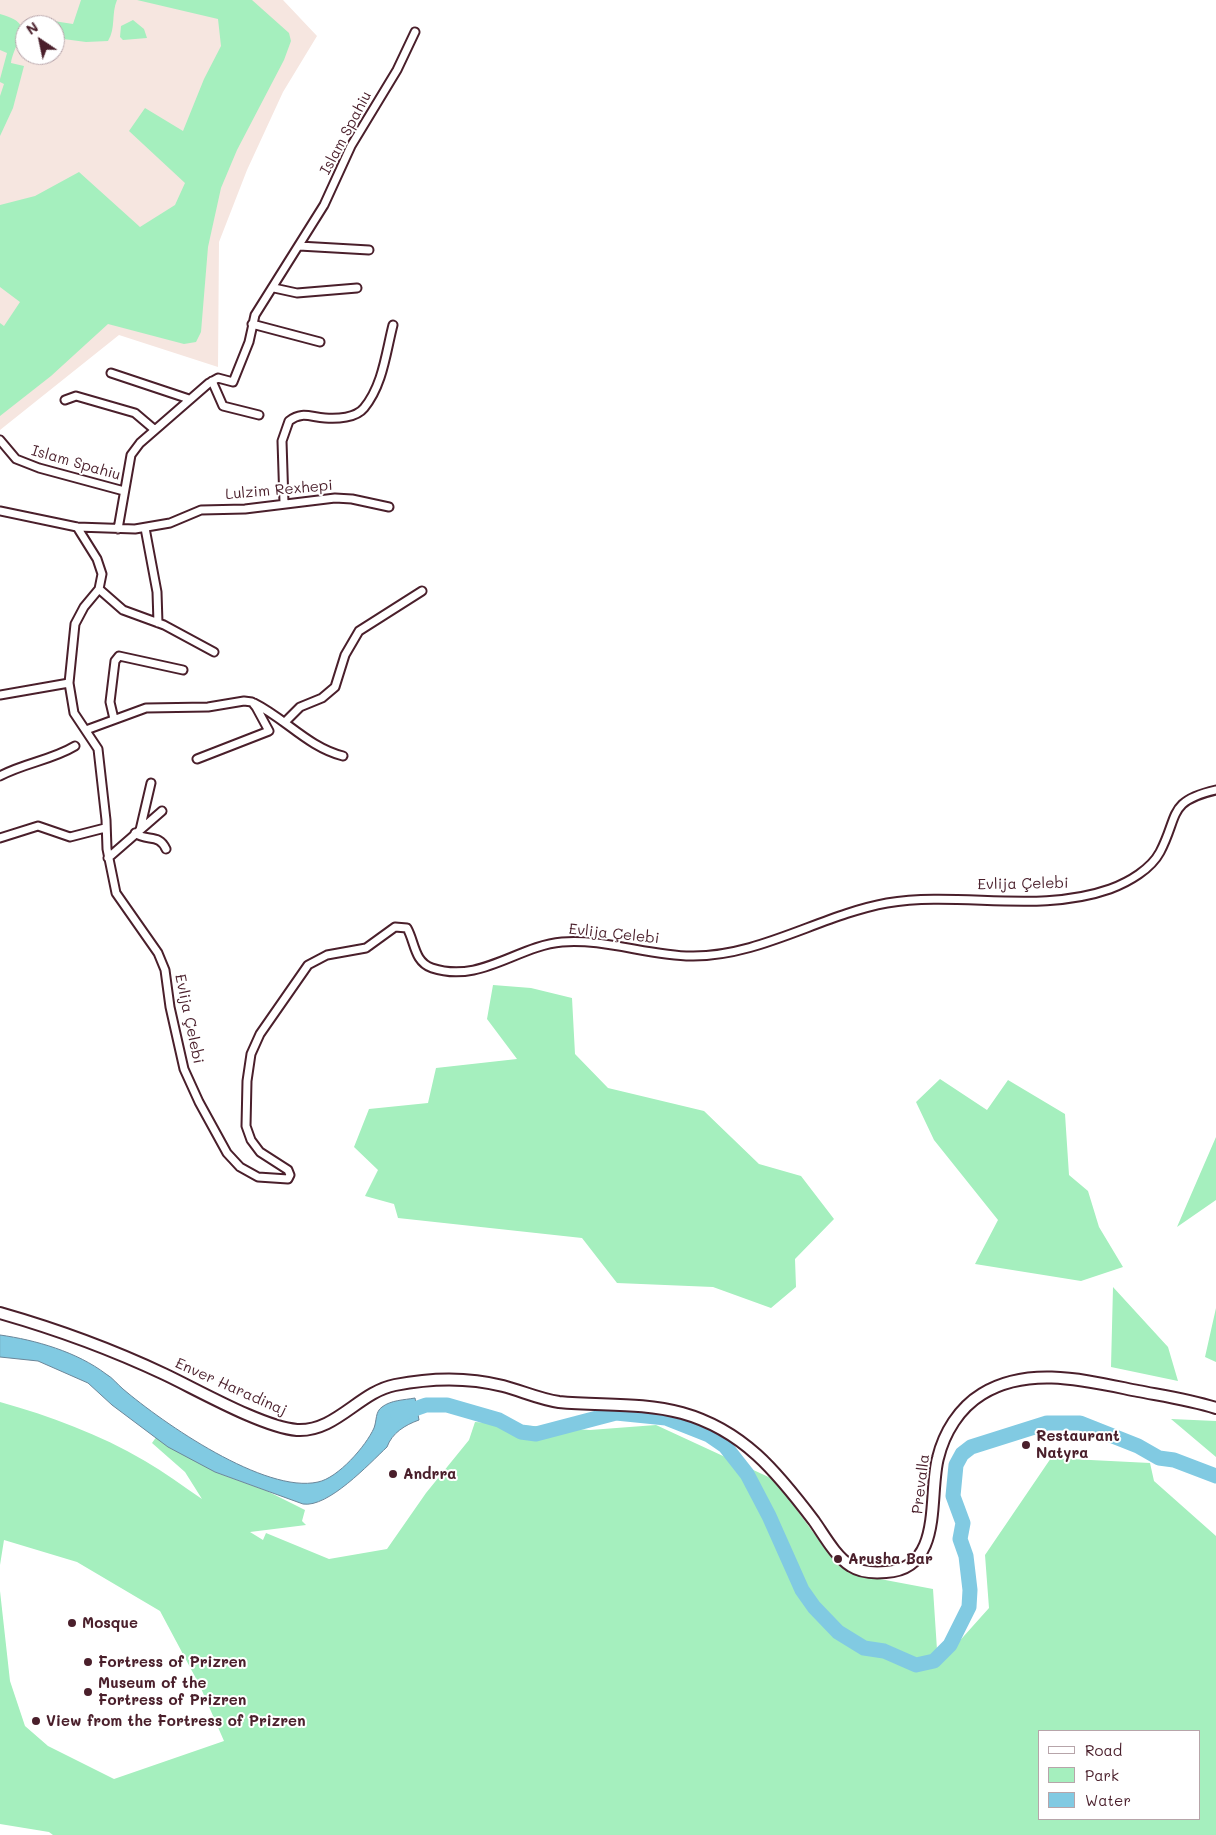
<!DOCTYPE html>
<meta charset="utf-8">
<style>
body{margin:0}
#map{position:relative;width:1216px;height:1835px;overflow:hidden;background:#fff;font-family:Mali,sans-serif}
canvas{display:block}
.legend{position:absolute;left:1038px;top:1730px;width:162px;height:90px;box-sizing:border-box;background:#fff;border:1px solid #b7a5aa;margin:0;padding:6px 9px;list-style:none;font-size:15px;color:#4a1f2b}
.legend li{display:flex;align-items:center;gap:10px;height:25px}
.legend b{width:25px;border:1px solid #b7a5aa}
.north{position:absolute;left:15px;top:15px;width:50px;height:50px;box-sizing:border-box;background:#fff;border:1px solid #b7a5aa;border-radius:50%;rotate:326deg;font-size:14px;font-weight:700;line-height:20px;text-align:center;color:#4a1f2b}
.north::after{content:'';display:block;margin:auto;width:18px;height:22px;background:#4a1f2b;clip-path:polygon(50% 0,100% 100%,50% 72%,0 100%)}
</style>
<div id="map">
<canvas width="1216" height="1835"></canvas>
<ul class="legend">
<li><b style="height:6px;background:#fff"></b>Road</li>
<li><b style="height:14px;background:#a5efbe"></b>Park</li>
<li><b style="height:14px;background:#81cae2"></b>Water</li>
</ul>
<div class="north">N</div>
</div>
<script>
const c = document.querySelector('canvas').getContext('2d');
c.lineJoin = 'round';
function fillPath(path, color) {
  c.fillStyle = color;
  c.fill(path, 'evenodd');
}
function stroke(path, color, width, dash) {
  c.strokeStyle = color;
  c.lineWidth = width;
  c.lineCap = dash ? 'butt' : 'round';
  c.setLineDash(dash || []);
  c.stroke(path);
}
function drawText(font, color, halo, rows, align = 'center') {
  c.font = font + ' Mali,sans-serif';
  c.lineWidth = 4;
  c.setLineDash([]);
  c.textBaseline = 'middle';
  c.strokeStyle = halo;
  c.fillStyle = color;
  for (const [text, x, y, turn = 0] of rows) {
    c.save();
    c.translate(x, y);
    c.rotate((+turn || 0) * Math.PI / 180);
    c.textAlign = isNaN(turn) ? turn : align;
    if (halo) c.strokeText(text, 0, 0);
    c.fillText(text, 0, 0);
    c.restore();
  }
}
const built = new Path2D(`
 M0,0H283L317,36L283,92L247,170L219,242L218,367L119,335L0,430ZM25,25H55V55H25Z`);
const green = new Path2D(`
 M81,0H117C111,14 116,28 108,41L86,42L56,38L55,25H44L47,20L73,24Z
 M137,0H252L289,33L291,41L284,60L237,150L221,188L208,247L201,332L196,342L184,344L108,324L51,376L0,416V323L4,326L20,302L0,287V205L35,196L79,172L140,227L175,205L185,183L129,131L145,108L183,131L204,79L221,46L218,19Z
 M0,14C37,24 16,37 11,63L24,66L13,108L0,136V96L4,84L0,82V79L7,53L0,50Z
 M133,20L144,29L147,38L123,40L120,37L121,26Z
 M493,985L531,988L572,998L575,1054L608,1088L704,1111L759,1164L801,1176L834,1219L795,1259L796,1287L771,1308L713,1287L617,1283L582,1238L398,1218L394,1204L365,1196L378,1170L354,1147L369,1109L428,1103L436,1068L517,1059L487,1019Z
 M940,1079L987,1110L1008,1080L1065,1114L1069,1175L1088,1191L1099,1227L1123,1267L1081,1281L975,1264L998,1220L934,1140L916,1102Z
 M1216,1137V1200L1177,1227Z
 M1113,1287L1168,1347L1178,1381L1111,1367Z
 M1216,1308V1362L1205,1357Z
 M0,1402C50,1416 99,1434 145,1461C164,1472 183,1486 202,1499L185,1472L152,1443L157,1436L215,1472L267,1491L305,1510L302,1521L306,1525L250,1532L263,1540L266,1533L329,1559L387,1549L426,1493L469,1440L475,1422L590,1430L656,1425L775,1480L837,1565L880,1579L933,1589L938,1665L989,1608L985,1555L1051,1458L1150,1463L1154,1481L1216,1536V1835H53L49,1832L0,1824V1591L10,1681L25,1726L48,1746L114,1779L224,1741L200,1686L160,1611L77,1562L4,1540L0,1565ZM1040,1731H1200V1819H1040Z
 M1171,1419L1216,1421V1457Z`);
const water = new Path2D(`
 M0,1335C36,1340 77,1352 106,1374C113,1378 117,1384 123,1389C163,1423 265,1494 318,1482C338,1478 366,1446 374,1428C377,1420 375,1412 382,1407C391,1400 404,1400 415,1398L419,1420C405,1425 392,1433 387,1447C369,1464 328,1508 303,1504L215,1472L168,1447L112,1405L88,1383L38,1361L0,1357Z`);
const river = new Path2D(`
 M398,1415L426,1405H447L499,1420L521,1432L536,1434L616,1413L666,1418L709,1435L725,1446L747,1474L769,1516L802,1590L814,1607L838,1632L864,1648L884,1651L916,1665L934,1661L950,1645L969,1607L970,1590L966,1556L960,1539L963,1523L953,1496L956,1465L962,1454L971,1447L1047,1423H1080L1138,1446L1159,1458L1174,1460L1216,1476`);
const street = new Path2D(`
 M299,246L369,250
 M274,288L297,293L357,288
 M252,324L320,342
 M111,373L189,399
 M212,381L223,406L259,415
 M65,400L76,396L135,413L155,430
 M0,440L16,459L39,468L124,491
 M284,503L282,441L289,421C302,411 310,417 325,418C337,419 356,418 364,408C383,385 386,352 393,325
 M0,511L77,527L135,529L170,523L201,510L245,509L335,498L352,499L389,507
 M77,527L97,559L102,574L99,589L84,607L75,624L69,683L74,713L98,749L106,820L107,849L116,893L158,953L165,970L170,1007L184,1069L199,1102L227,1153L240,1167L258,1177L288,1179L290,1175L288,1170L260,1152L251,1140L246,1126L247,1081L251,1054L260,1034L308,965L327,955L366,948L395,927L407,928C415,942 414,962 432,968C480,984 517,946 562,942C602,938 651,956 691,956C759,957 821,915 887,903C960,891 1039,914 1110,889C1129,882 1151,869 1160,852C1179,816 1167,801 1216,790
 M145,528L157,592L158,623
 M118,529L131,455L140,443L209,383L218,378L233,382L249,342L255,315L324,205L351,146L397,70L415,32
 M99,589L123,610L164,625L214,652
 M0,695L69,683
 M254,703C286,719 308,747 343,756
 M114,719L110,702L115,661L119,656L183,670
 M285,722L300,707L322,698L335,687L345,655L359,631L422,591
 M86,730L146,708L208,707L244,701L252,702L256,707L269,731L197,759
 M0,776C24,763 52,760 75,746
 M140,830L151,783
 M135,833C147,842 159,833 166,849
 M0,838L38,826L70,837L105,828
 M108,858L162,811`);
const secondary = new Path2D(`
 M0,1313C56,1329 111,1349 164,1374C198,1390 262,1427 297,1430C336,1432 359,1392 395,1385C430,1378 468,1377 503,1386C522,1391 539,1399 559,1402C600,1406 642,1402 682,1413C743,1430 777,1472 814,1521C824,1535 835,1556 851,1566C860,1572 875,1573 886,1572C944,1569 928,1495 938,1458C944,1433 959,1408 982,1394C1029,1365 1088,1381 1138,1391C1164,1396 1191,1400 1216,1408`);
const markers = [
 [1026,1445,5,"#4a1f2b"],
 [393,1474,5,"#4a1f2b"],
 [838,1559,5,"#4a1f2b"],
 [72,1623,5,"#4a1f2b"],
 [88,1662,5,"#4a1f2b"],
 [88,1692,5,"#4a1f2b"],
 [36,1721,5,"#4a1f2b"]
];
const streetNames = [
 ["Islam Spahiu",346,133,-62],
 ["Islam Spahiu",76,463,16],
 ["Lulzim Rexhepi",279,490,-5],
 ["Evlija Çelebi",1023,884,-1],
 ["Evlija Çelebi",614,934,6],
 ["Evlija Çelebi",189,1019,78],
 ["Enver Haradinaj",231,1387,24],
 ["Prevalla",921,1484,-83]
];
const poiNames = [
 ["Restaurant",1036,1436],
 ["Natyra",1036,1453],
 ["Andrra",403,1474],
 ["Arusha Bar",848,1559],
 ["Mosque",82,1623],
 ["Fortress of Prizren",98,1662],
 ["Museum of the",98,1683],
 ["Fortress of Prizren",98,1700],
 ["View from the Fortress of Prizren",46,1721]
];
fillPath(built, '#f6e6e0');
fillPath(green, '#a5efbe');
fillPath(water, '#81cae2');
stroke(water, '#6b8699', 1);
stroke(river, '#81cae2', 15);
stroke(street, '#4a1f2b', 11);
stroke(secondary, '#4a1f2b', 14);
stroke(street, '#fff', 7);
stroke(secondary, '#fff', 10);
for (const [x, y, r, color] of markers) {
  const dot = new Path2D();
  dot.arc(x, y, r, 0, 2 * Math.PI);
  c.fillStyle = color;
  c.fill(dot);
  stroke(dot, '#fff', 2);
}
drawText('15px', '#4a1f2b', '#fff', streetNames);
drawText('bold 15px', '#4a1f2b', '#fff', poiNames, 'left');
</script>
